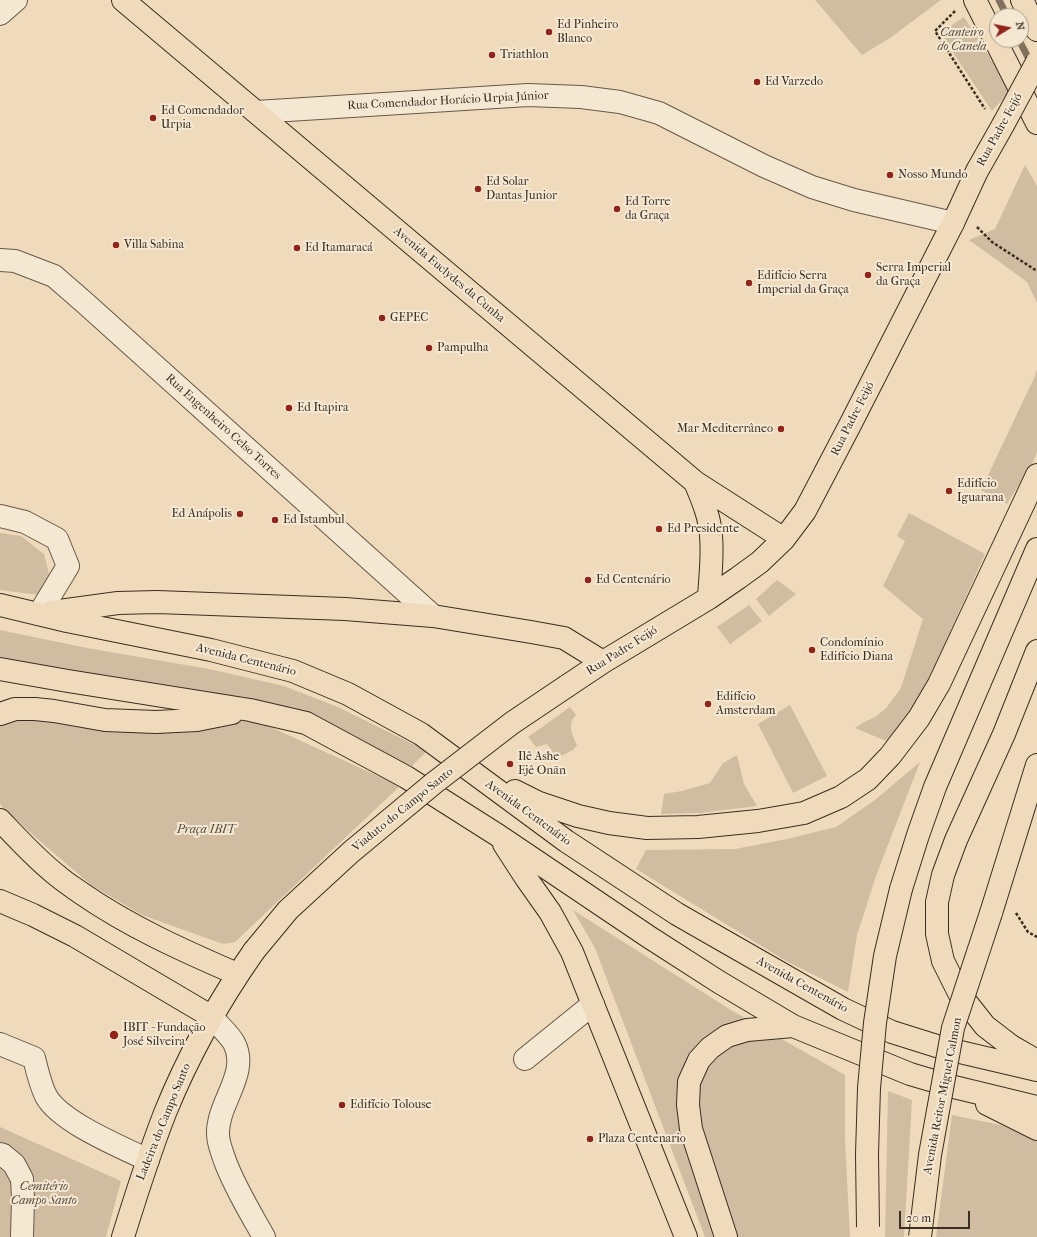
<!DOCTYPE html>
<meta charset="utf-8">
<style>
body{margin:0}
#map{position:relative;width:1037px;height:1237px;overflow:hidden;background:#efdbbb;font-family:"IM FELL French Canon",serif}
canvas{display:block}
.north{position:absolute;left:989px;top:8px;width:40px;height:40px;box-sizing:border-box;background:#f5e8d3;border:1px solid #aa9d8c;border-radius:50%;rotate:80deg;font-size:11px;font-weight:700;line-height:16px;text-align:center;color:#3a2d22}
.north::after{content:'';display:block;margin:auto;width:14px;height:18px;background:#8f2418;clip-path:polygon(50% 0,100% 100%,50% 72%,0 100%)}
.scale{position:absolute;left:899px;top:1211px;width:71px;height:18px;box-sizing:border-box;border:2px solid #3a2d22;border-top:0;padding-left:5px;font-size:12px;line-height:14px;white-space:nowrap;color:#3a2d22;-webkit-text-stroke:3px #f5e8d3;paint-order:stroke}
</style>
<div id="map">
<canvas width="1037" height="1237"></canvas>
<div class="north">N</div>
<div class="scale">20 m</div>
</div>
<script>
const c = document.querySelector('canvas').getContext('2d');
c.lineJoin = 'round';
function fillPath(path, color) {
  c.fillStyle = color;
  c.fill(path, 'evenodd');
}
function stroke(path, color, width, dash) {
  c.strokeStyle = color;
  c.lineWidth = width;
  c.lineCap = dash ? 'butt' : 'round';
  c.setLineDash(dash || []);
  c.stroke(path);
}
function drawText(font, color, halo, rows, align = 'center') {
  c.font = font + ' "IM FELL French Canon",serif';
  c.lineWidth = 4;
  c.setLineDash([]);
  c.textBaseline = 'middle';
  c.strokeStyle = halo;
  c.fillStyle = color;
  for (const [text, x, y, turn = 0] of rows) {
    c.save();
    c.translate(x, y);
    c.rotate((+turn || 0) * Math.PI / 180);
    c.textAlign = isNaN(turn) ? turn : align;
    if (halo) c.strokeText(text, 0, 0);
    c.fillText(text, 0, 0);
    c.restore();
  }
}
const green = new Path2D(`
 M815,0H941L890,38L862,55Z
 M964,17L1011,90L992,111L940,33Z
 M1025,165L1037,186V303L1027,282L969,240L995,229Z
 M1037,369V452L1033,462L1007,504L981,490L1035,376Z
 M909,513L985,554L917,706L891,743L855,728L864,722L875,717L886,708L901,688L923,619L883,586L905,541L897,536Z
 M0,533L21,536L44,554L50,578L46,596L0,590Z
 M777,580L796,594L769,616L756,599Z
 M749,605L762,621L730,644L717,627Z
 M0,630L87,648L209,669L284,686L338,707L427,751L411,767L304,714L0,661Z
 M790,705L827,776L793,793L758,724Z
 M570,707L576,715C567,724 572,734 577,745L573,750L559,757L555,755L547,744L536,747L528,737Z
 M23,709L242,714L400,786L235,942L223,944L142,915L91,885L41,842L2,807L0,803V721Z
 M737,755L744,784L757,806L701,813L661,814L664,794L682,791L710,783L723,763Z
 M920,762L876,876L857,935L848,992L786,961L636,869L646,850L735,849L787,839L836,827L875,800Z
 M573,910L731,1010L845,1075V1140L850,1237H705L595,948Z
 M888,1091L912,1100L904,1237H885Z
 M952,1115L1001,1125L1037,1141V1237H936Z
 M0,1127L121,1181L106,1237H0Z`);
const stream = new Path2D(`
 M999,0L1007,16
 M1019,40L1032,65`);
const path = new Path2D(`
 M955,11L935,31L985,109
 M977,227L992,242L1037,271
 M1016,913L1028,932L1037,937`);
const minor = new Path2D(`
 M0,14L16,0
 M256,112L528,95L581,97L620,102L659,113L764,166L812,187L854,200L953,223
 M0,260L15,261L54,276L85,303L433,616
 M0,516L25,522L57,539L68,566L39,614
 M212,1017C219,1026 229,1034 234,1043C250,1073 217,1103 218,1134C218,1143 222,1152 225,1161C235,1188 250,1212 264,1237
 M0,1044L34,1058C37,1070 40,1084 46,1096C60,1122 121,1147 148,1160
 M525,1059L593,1004
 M0,1154L3,1155L14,1164L22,1179L23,1198L22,1237`);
const major = new Path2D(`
 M123,0L695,482L784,539
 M975,0L1037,123
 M1022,0L1037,30
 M695,482C702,499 710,517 711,536C713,556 710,578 709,598
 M0,605L67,621L211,650L293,671L348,694L421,734L566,841L677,914L843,1009L892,1032L943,1048L1037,1070
 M52,612L118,603L157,602L345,609L433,616L531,632L564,638L603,662
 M1037,651L1004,734L956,840L943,875L937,902V934L943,961L959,993L985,1026L1011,1046L1037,1061
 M0,669L68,681L250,710L306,723L406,777L499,836L649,937L719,982L793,1026L910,1074L954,1087L1037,1107
 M567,686L603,662L709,598L738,578L760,562L784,539L805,511L850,425L953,223L977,171L1003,125
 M0,714L15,709H35L54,711L105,720L156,722L197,720L232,713
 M515,791L539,803L578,816L609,823L647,828L698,827L758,821L804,813L841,797L868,779L890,756L919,718L939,684L1037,475
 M0,820C19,840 37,860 59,877C66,883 74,888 81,893C130,927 184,951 237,974
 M504,844L526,878L550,912L572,952L686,1237
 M901,889L918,835L935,787L1037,549
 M0,901L33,915L75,936L212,1017
 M991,913L1037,765
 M987,1104L1037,1129
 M123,1237C136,1195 149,1154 165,1113C188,1056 219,1001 254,951
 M726,1237L691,1129L688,1105L689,1082L699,1060L710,1048L727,1036L747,1030L793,1026`);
const majorBridge = new Path2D(`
 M1003,125L1037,62
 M254,951L288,910L351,852L434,783L512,723L567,686
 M868,1227L867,1154L869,1088L875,1023L885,956L901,889
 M920,1237L930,1155L953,1028L991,913`);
const markers = [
 [549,32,4,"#8f2418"],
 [492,55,4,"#8f2418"],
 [757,82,4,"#8f2418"],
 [153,118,4,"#8f2418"],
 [890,175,4,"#8f2418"],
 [478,189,4,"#8f2418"],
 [617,209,4,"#8f2418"],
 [116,245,4,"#8f2418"],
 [297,248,4,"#8f2418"],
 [868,275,4,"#8f2418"],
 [749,283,4,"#8f2418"],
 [382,318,4,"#8f2418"],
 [429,348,4,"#8f2418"],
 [289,408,4,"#8f2418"],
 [781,429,4,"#8f2418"],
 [949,491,4,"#8f2418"],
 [240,514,4,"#8f2418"],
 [275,520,4,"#8f2418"],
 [659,529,4,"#8f2418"],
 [588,580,4,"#8f2418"],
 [812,650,4,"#8f2418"],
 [708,704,4,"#8f2418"],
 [510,764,4,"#8f2418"],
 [114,1035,5,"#8f2418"],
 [342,1105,4,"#8f2418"],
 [590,1139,4,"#8f2418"]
];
const poiNames = [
 ["Ed Pinheiro",557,25],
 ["Blanco",557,39],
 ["Triathlon",500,55],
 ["Ed Varzedo",765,82],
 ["Ed Comendador",161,111],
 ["Urpia",161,125],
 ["Nosso Mundo",898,175],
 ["Ed Solar",486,182],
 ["Dantas Junior",486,196],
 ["Ed Torre",625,202],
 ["da Graça",625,216],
 ["Villa Sabina",124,245],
 ["Ed Itamaracá",305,248],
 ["Serra Imperial",876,268],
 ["da Graça",876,282],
 ["Edifício Serra",757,276],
 ["Imperial da Graça",757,290],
 ["GEPEC",390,318],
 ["Pampulha",437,348],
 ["Ed Itapira",297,408],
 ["Mar Mediterrâneo",773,429,"right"],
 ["Edifício",957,484],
 ["Iguarana",957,498],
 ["Ed Anápolis",232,514,"right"],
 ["Ed Istambul",283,520],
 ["Ed Presidente",667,529],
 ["Ed Centenário",596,580],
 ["Condomínio",820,643],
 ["Edifício Diana",820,657],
 ["Edifício",716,697],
 ["Amsterdam",716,711],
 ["Ilê Ashe",518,757],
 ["Ejê Onãn",518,771],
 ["IBIT - Fundação",123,1028],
 ["José Silveira",123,1042],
 ["Edifício Tolouse",350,1105],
 ["Plaza Centenario",598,1139]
];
const parkNames = [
 ["Canteiro",962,33],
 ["do Canela",962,47],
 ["Praça IBIT",206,830],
 ["Cemitério",44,1187],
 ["Campo Santo",44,1201]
];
const streetNames = [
 ["Rua Comendador Horácio Urpia Júnior",448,101,-3],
 ["Rua Padre Feijó",1000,130,-61],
 ["Avenida Euclydes da Cunha",449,275,40],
 ["Rua Padre Feijó",853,419,-63],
 ["Rua Engenheiro Celso Torres",223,427,42],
 ["Rua Padre Feijó",622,651,-32],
 ["Avenida Centenário",246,660,14],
 ["Viaduto do Campo Santo",403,810,-39],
 ["Avenida Centenário",528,813,36],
 ["Avenida Centenário",802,985,29],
 ["Avenida Reitor Miguel Calmon",943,1096,-79],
 ["Ladeira do Campo Santo",164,1122,-68]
];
fillPath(green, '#d0bda1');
stroke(stream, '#81725f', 7);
stroke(minor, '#675848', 24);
stroke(major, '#3a2d22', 24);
stroke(path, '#3a2d22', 2.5, [3, 2]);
stroke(minor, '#f5e8d3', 22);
stroke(major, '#efdbbb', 22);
stroke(majorBridge, '#3a2d22', 24, []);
stroke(majorBridge, '#efdbbb', 22);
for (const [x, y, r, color] of markers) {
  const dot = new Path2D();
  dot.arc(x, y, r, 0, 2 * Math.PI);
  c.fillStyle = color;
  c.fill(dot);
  stroke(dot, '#f5e8d3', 1.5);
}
drawText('12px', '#3a2d22', '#f5e8d3', poiNames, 'left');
drawText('italic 12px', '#584a3b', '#f5e8d3', parkNames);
drawText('12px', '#3a2d22', '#f5e8d3', streetNames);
</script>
